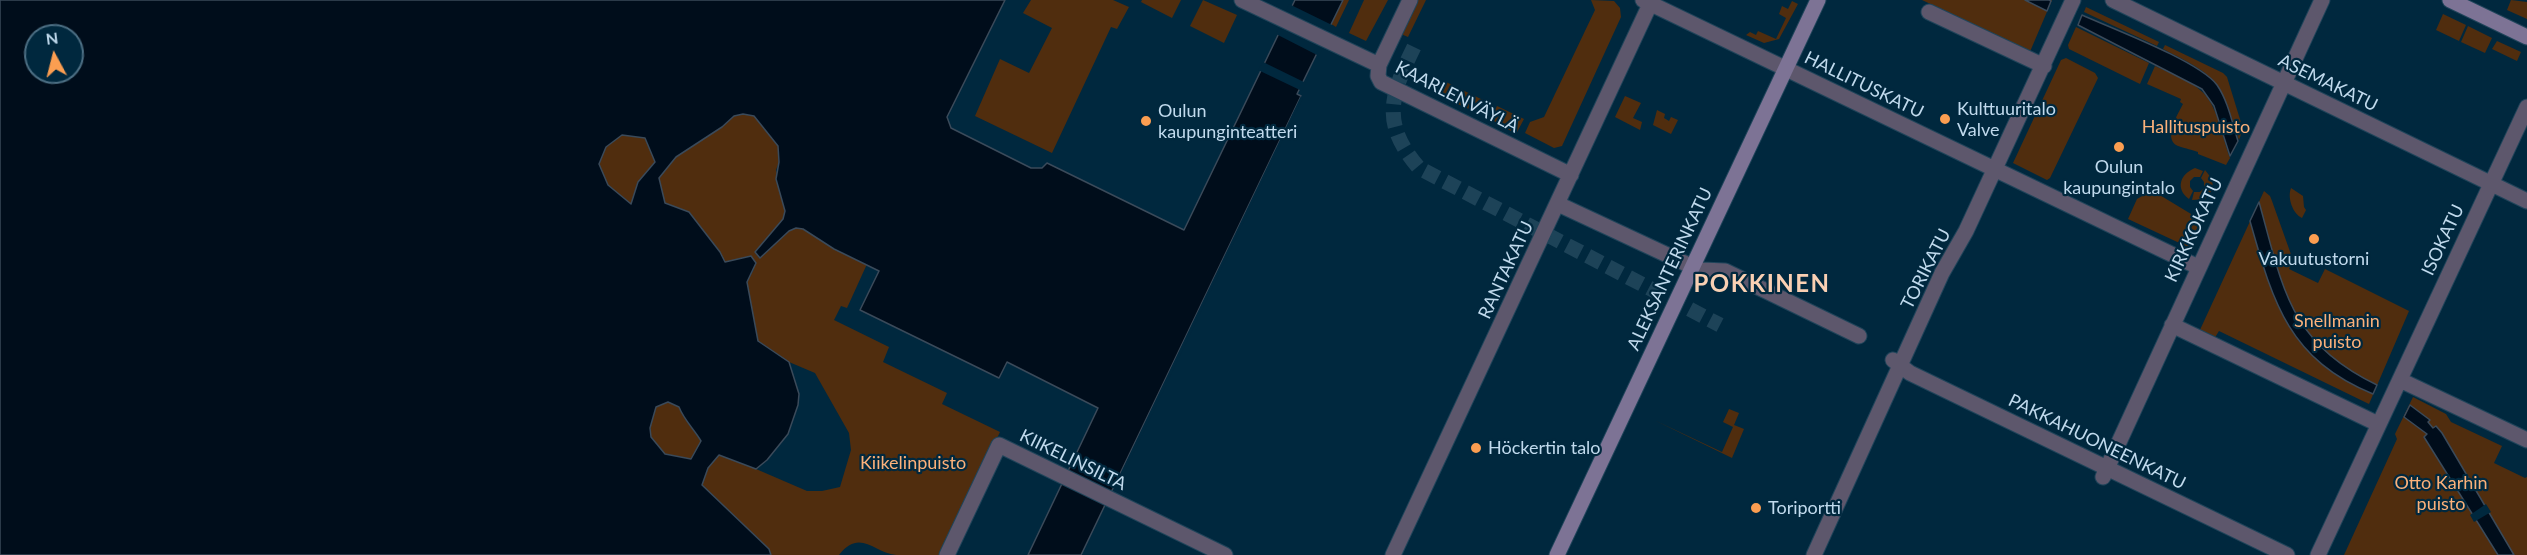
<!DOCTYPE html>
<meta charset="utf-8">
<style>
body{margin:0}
#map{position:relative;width:2527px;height:555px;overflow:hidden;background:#00283e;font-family:Lato,sans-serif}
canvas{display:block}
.north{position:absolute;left:24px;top:24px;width:60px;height:60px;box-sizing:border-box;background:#00283e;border:2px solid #4d6f84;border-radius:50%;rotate:353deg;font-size:16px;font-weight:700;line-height:24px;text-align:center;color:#c0daed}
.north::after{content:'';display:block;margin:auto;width:21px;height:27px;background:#fb9e51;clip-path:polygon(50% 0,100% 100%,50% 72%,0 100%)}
</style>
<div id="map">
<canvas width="2527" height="555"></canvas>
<div class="north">N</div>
</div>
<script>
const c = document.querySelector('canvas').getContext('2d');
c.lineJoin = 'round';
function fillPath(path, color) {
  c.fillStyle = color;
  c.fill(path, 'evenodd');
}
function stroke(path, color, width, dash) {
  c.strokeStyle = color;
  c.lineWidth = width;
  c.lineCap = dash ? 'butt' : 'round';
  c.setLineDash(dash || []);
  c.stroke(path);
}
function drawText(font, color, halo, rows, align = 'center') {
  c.font = font + ' Lato,sans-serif';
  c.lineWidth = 4.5;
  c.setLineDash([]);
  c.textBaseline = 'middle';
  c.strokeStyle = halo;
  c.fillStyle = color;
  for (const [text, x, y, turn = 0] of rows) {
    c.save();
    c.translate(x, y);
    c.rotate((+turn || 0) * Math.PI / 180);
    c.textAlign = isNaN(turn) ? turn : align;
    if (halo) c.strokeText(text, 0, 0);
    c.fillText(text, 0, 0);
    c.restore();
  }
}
const green = new Path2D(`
 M1031,0H1113L1129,7L1117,29L1111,27L1052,153L975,116L1000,59L1029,73L1052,28L1023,13Z
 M1142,0H1181L1172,18L1141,2Z
 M1203,0L1237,15L1224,43L1190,26Z
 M1343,0H1349L1336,27L1331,24Z
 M1364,0H1388L1366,41L1349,33Z
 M1417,0H1426L1408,37L1401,34Z
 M1591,0L1614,1L1620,8L1621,17L1562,146L1554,148L1525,133L1530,122L1544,117L1595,10Z
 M1922,0H2052L2029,54L2023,48Z
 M2511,0L2527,2V19L2507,10Z
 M1792,1L1798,4L1779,39L1764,43L1746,35L1750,32L1756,35L1758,31L1776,39L1786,18L1779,14L1782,6L1788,9Z
 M2086,7L2159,42L2157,46L2084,12Z
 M2443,14L2466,25L2459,41L2436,30Z
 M2468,26L2492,38L2485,53L2461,42Z
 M2076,27L2149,63L2140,84L2069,49L2068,45Z
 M2497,41L2521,52L2517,61L2492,49Z
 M2165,45L2223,73L2227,77L2243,129L2239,140C2220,80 2220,78 2163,49Z
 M2066,58L2095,73L2098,78L2050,178L2047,180L2013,163L2061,60Z
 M2155,66C2169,73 2188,79 2200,90C2218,104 2222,137 2230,158L2226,165L2198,154V152C2192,150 2185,148 2181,147C2160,142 2178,114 2183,104L2180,102L2181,99L2147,84Z
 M1446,82L1483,100L1476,112L1439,96Z
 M1625,96L1641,103L1633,118L1642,122L1640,130L1615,117Z
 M1497,106L1524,119L1516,134L1494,121L1493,114Z
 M1657,110L1665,114L1664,118L1669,121L1671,117L1678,120L1671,134L1653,125Z
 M743,114L754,116L778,146L779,162L776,170L785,211L784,219L755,252L759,258L789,231L796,228L803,229L834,249L867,264L847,308L841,306L834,320L889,347L883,362L947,393L942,404L1000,432L940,555C925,555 910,555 896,555C874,553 860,528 839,555H771L769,549L702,485L708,468L719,455L756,469L807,491H822L840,487L851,450L849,433L815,373L789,362L758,341L747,282L754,269L751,256L725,262L720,252L689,212L665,203L659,178L676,157L722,127L734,116Z
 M622,134L645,138L655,162L638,182L631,205L608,185L599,164L606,147Z
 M2195,168L2203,171L2200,177H2194L2190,181V187L2193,191L2189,199C2175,189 2180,174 2195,168Z
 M2205,170L2212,179L2213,189L2205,199L2192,200L2194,192H2200L2204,188V182L2201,178Z
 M2291,188L2303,196L2304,207L2306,210L2302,218C2293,214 2287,198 2291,188Z
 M2264,191L2270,196L2272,201L2293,260L2289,269L2318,283L2325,269L2409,311L2369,404L2219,331L2214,339L2199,332Z
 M2149,192L2158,194L2201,220L2188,247L2128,219L2137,199Z
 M2413,397L2446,414L2451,422L2502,446L2494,463L2525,478L2527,477V555H2344L2397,439L2395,434Z
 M668,402L679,407C684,420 694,430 701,442L691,459L665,454L651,437L650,428L656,407Z
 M1729,409L1739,413L1734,425L1744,429L1732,458L1654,420L1722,452L1733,427L1723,422Z`);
const water = new Path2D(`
 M0,0H1005L947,117L951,128L1031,168H1042L1047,163L1184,230L1295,0H1343L1297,94L1301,96L1081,555H1028L1098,408L1007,362L999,378L860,310L879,271L834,249L803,229L796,228L789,231L760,258L755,252L783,219L785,211L776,179L779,162L778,146L754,116L743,114L734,116L722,127L676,157L659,178L665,203L689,212L720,252L725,262L751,256L756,263L747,282L758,341L789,362L799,394L798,405L788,434L767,460L756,469L719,455L708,468L702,485L769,549L771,555H0ZM36,36H72V72H36ZM622,135L645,138L655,162L638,182L631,204L608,185L599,164L606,147ZM668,402L679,407C684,420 694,429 701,441L691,459L665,454L651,437L650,428L656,407Z
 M2025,0H2049L2051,1L2047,11Z
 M2082,15C2113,29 2199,61 2217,85C2228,101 2232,122 2238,141L2230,156L2214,106L2202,89L2078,25Z
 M2259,202C2283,288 2289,343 2377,385L2373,394C2288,359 2273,302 2250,221Z
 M2410,405L2430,420L2428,422L2433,428L2436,426L2442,433L2514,555H2498L2424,437L2427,434L2404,417Z`);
const pier = new Path2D(`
 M1289,4L1334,26L1319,56L1276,34Z
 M1263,62L1306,83L1302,91L1258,70Z
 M1301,96L1303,98L1127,467L1118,486L1115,485Z
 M2486,504L2491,512L2474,522L2470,515Z`);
const minorTunnel = new Path2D(`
 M1414,47C1390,96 1381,124 1419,168L1720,325`);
const minor = new Path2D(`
 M1242,0L1379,65
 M1410,0L1379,65L1378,76L1381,82L1571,175
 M1643,0L2198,267
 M2113,0L2527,201
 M1929,12L2044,66
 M1558,204L1693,267L1702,270L1725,271L1859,336
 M2172,325L2378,424
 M1893,360L1910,373L2287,555
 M2400,380L2527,440
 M2103,477L2322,0
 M947,555L999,445L1225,555
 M1393,555L1652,0
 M1814,555L1942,273L1966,231L2073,0
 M2318,555L2527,107`);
const secondary = new Path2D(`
 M2450,0L2527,37
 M1557,555L1818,0`);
const markers = [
 [1945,119,6,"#fb9e51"],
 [1146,121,6,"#fb9e51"],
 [2119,147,6,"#fb9e51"],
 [2314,239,6,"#fb9e51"],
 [1476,448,6,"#fb9e51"],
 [1756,508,6,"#fb9e51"]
];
const streetNames = [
 ["ASEMAKATU",2328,83,26],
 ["HALLITUSKATU",1864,85,26],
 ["KAARLENVÄYLÄ",1457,97,27],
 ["KIRKKOKATU",2194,230,-65],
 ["ISOKATU",2443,240,-65],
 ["ALEKSANTERINKATU",1670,269,-65],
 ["TORIKATU",1926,269,-63],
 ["RANTAKATU",1506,270,-65],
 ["PAKKAHUONEENKATU",2097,442,26],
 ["KIIKELINSILTA",1073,460,26]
];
const poiNames = [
 ["Kulttuuritalo",1957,109],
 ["Valve",1957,130],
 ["Oulun",1158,111],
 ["kaupunginteatteri",1158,132],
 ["Oulun",2119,167,"center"],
 ["kaupungintalo",2119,188,"center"],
 ["Vakuutustorni",2314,259,"center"],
 ["Höckertin talo",1488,448],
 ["Toriportti",1768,508]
];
const parkNames = [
 ["Hallituspuisto",2196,127],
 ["Snellmanin",2337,321],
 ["puisto",2337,342],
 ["Kiikelinpuisto",913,463],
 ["Otto Karhin",2441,483],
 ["puisto",2441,504]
];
const districtNames = [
 ["POKKINEN",1762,284]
];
fillPath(green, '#502d0e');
fillPath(water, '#000d1b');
stroke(water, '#3a4a5a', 1.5);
fillPath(pier, '#00283e');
stroke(minorTunnel, '#1d4358', 15, [15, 8]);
stroke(minor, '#1f445a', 17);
stroke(secondary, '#1f445a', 17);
stroke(minor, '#5d576c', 15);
stroke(secondary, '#7d7395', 15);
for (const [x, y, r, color] of markers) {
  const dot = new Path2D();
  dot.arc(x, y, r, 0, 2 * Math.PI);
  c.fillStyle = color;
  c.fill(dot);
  stroke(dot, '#00283e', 2);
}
drawText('18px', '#c0daed', '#00283e', streetNames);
drawText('18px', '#c0daed', '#00283e', poiNames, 'left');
drawText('18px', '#fbb17a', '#00283e', parkNames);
c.letterSpacing = '1.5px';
drawText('bold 24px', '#f9d0b3', '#00283e', districtNames);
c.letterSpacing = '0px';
</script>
